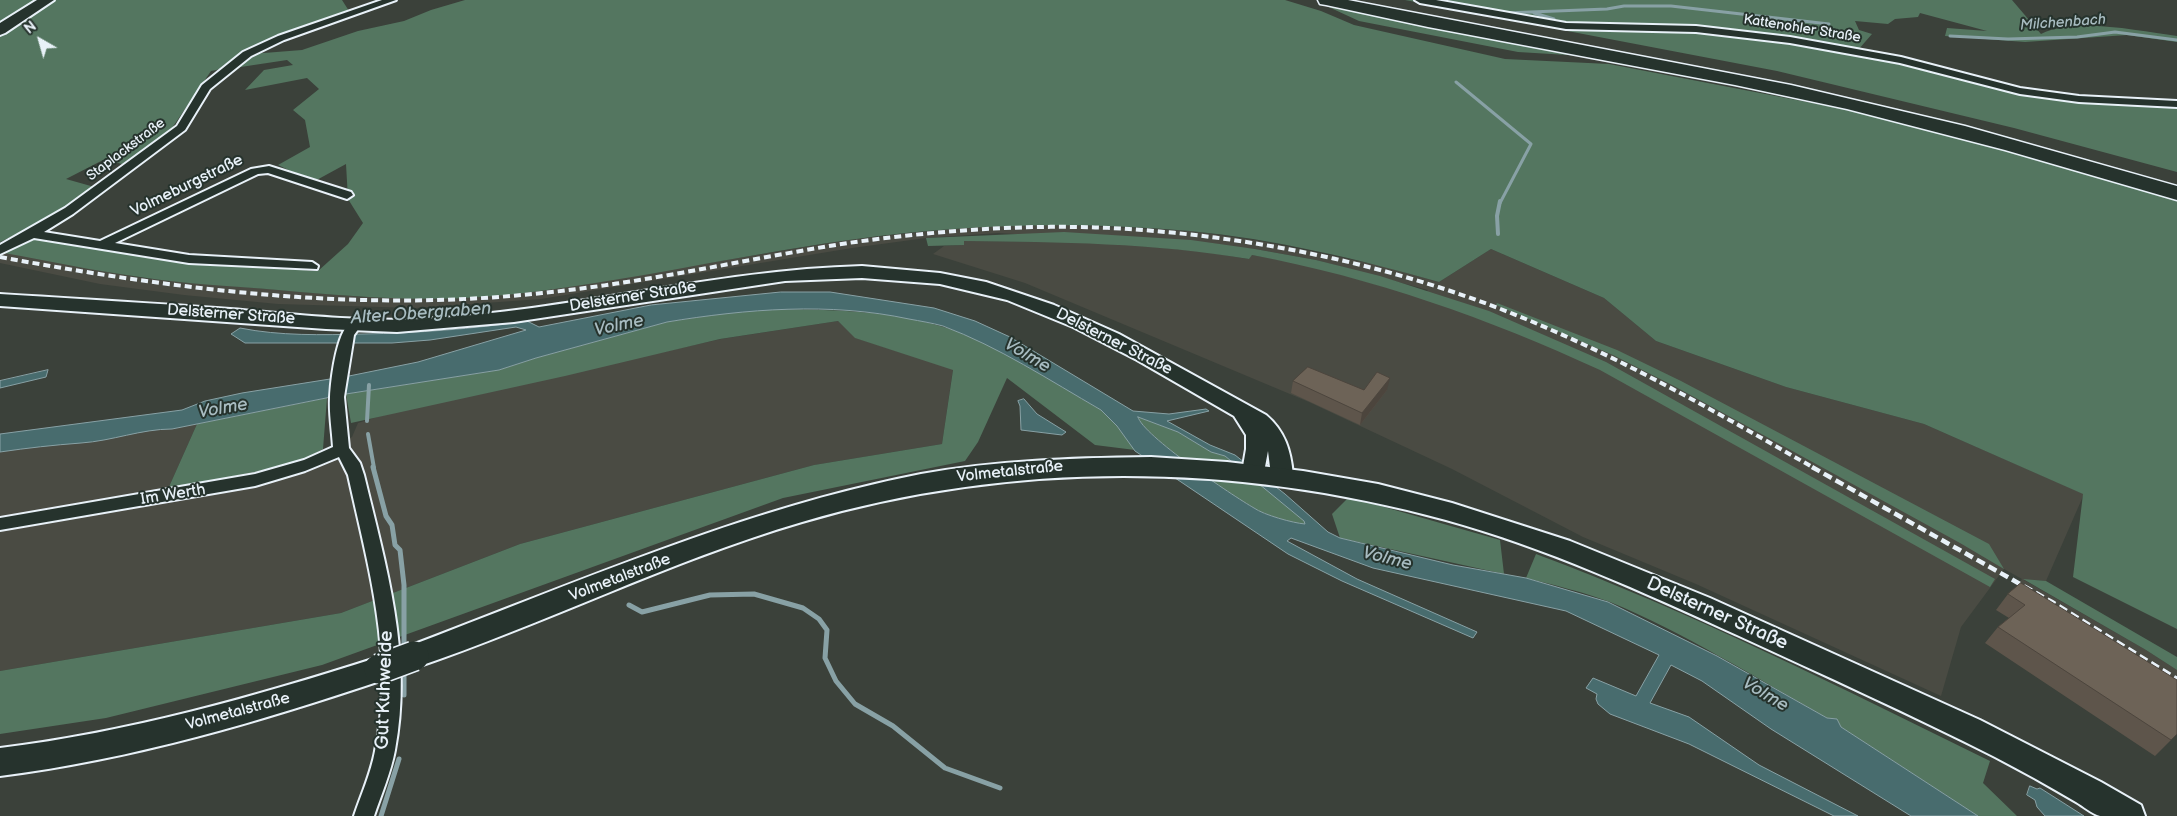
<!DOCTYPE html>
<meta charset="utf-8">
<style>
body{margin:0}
#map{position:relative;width:2177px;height:816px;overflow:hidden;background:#3b413a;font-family:"Balsamiq Sans",sans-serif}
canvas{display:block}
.north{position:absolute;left:15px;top:15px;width:50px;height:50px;-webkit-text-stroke:4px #26332d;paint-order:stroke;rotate:322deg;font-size:14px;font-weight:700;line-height:20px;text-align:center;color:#e8f1f8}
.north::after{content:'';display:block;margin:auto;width:18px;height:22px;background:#e8f1f8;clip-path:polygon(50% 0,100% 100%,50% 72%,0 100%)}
</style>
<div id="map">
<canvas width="2177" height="816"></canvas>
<div class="north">N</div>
</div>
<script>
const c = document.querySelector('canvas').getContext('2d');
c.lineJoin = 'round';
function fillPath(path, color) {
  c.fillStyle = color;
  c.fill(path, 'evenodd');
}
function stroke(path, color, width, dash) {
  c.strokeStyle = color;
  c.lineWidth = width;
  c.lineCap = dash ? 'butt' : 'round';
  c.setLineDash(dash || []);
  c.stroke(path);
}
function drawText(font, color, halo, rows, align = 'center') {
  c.font = font + ' "Balsamiq Sans",sans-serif';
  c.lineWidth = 4;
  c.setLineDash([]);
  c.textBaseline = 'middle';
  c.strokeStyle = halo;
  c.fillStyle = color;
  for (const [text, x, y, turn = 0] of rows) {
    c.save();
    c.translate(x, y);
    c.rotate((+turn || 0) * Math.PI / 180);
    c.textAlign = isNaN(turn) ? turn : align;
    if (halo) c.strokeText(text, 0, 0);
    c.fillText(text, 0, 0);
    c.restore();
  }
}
const built = new Path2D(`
 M1066,225L1192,231L1261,241L1383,266L1439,282L1491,249L1604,298L1656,341L1786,387L1924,424L2084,494L2046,581L2024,580L2146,650L2177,670V688L2014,589L2022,579L2004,569L1961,627L1941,696L1696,584L1583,537L1452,469L1309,402L1025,283L933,254L944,246L963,245L964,241L1099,242L1207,252L1248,259L1252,255L1308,265L1421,297L1428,290L1316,260L1255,249L998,233L926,238L852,248L541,299L415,308L278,304L184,295L100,284L0,263V251L142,278L363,297L420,299L480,297L543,290L848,240L928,231L999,226Z
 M838,321L856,338L953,369L942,444L814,465L520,544L341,613L0,671V452L68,443H81L157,429H172L197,424L168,489L323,449L352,437L358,423L390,413L721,339Z`);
const green = new Path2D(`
 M0,0H342L349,11C317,22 285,33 254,48C238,56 228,69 211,71L172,128L125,165L105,159L66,179L98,188L62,213L0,242Z
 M465,0H1285L1321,11L1354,25L1505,59L1609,64L1906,121L2177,194V629L2073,577L2083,494L1924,424L1786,387L1656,341L1604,298L1491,249L1439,282C1358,259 1274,239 1190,231C1076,221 962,224 849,240C726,257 605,287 482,297C414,302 346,296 278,290C232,286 186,284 140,277C95,271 49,261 4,253L38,238L172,261L318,271L348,244L363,223L348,199L346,164L313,182L278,165L310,147L305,120L293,110L319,89L307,78L245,90L264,70L293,65L287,60L234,68L251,54L302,50L358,31L404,21L431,10Z
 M1405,0H2012L2041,34C2076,17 2138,31 2177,36V42L2127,35L2025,42L1945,36L1947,28L1987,31L1920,13L1918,17L1895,19L1888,24L1855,21L1859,30L1872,34L1858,50L2050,95L2177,104V172L2014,128L1777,71Z
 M1320,3H1323L1601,57L1518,52L1359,21Z
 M1064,232L1191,240L1255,249L1316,260L1380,276L1489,311L1606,362L1995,579L1990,587L1600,370C1487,318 1374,278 1252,255L1249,259C1153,243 1060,242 964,241V245L928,246L926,238Z
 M1497,303L1617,350L1681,381L1989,544L2004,569L1960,543L1674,386L1613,355L1496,305Z
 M778,309C832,310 887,310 940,326C995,341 1051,381 1101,410L1117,426L1135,450L1095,445L1007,378L978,442L965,461L783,498L322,665L106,718L0,734V671L341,613L520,544L814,465L942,444L953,370L855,338L838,321L720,339L565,376L351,423L346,394L499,370L536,358L667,322L727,313Z
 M327,398L323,449L295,464L168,489L197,424Z
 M1138,417L1178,432L1211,452L1225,456L1305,521V524C1292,523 1265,515 1254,508C1234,497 1141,434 1138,417Z
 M1349,497L1500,540L1504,574L1340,538L1332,514Z
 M1536,554C1692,612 1841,688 1990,761L1983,783L2017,816H1978L1841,727L1837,719L1827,718C1758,679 1683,632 1610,602C1583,592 1554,585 1526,578Z
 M2023,579L2046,581L2177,657V670L2146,650Z`);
const water = new Path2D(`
 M781,292H830L934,308L975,321L1010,337L1133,411L1169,414L1206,409L1209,411L1167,421L1210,445L1235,455L1285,494L1328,532L1340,538L1453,565L1526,578L1608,602L1717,656L1827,718L1837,719L1841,727L1978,816H1911L1771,729L1702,681L1671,665L1650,703L1689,717L1759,765L1858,816H1834L1689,744L1610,714L1598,704L1596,699L1597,694L1586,688L1593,678L1636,696L1659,655L1566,611L1373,568L1291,538L1287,541L1357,579L1477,632L1473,638L1342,581L1288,554L1135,451L1117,426L1101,410C1049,380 999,347 943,326C932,323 920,321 909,319C830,302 746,309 667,322L536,358L499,370L346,394L172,429C141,429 112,441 81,443C54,445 27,448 0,452V434L182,410L205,401L242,393L349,376L418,362L526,330L516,327L430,340L392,343H245L231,334L240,328C280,336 322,335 363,334C418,333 472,329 527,321L539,327L651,305ZM1138,417L1178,432L1211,452L1225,456L1304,521L1305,524C1293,523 1264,515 1254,508C1233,496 1142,435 1138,417Z
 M48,370L46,377L0,388V381Z
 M1024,399L1037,414L1066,432L1062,435L1021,430L1020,406L1018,401Z
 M2030,786L2037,789L2040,788L2084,816H2045L2037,807L2035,800L2027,795Z`);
const streamFar2 = new Path2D(`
 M1505,13L1607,9L1624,6H1671L1829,24
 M1534,13L1554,19
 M1950,36L2008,39L2077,37L2115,32L2177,40
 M1456,82L1531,144L1500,203`);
const streamFar1 = new Path2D(`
 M1498,234L1497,216L1500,201
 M367,421L369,385
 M368,434L374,468`);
const stream = new Path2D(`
 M373,467L386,516L392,525L395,545L400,550L404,585V651
 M629,605L642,612L710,595L754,594L803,608L819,619L827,630L825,658L836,681L855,704L893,726L945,768L1000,788
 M404,671V695
 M381,816L399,759`);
const street = new Path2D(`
 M382,0H396L284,40L251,56L210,89L185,130L73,214L44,232L100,241L251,169L269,166L351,192L353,195L347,199L268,173L258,174L115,243L189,255L312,262L318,266L317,269L189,263L34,238L0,254V245L65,208L177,126L202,85L243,52L278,36Z
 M1415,0H1436L1566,23L1696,26L1790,37L1901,57L2020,88L2079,96L2177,101V107L2079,102L2020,94L1900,63L1790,43L1696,32L1566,29L1420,3Z
 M355,320L362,324L354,335L344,397L349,448L360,463L364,475C386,566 413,656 395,750C391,772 381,795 374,816H354C361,795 371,773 375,751C395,657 368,566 348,475L339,457L305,471L255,486L0,530V518L255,474L304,460L333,447C332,430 329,413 330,397C331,379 337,324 355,320Z`);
const secondary = new Path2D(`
 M862,266L940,273L986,282L1054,305L1119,334L1266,415C1285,431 1291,451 1293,475L1290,481L1282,483L1274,481L1271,475L1268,451L1264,472L1261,478L1253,480L1245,478L1242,472L1246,449V435L1234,416L1137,360L1073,327L1007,300L940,284L862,278L785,281L514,322L397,332L326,329L0,306V294C77,299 154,303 230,309C294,314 358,322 422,319C570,311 714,270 862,266Z`);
const primary = new Path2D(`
 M37,0H54L5,33L0,35V23Z
 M1151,457L1227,462L1303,471L1378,484L1452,503L1570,541L1710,598L1980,720L2101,782L2141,805L2145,816C2132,816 2112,816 2100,816C2092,814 2083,806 2076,802C2049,786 2022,771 1995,757C1910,714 1824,675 1737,635C1643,592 1547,548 1446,520C1234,462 1013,460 802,522C669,561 545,624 414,668L404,664L399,656L404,648C574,584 742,509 921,474C997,460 1074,458 1151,457Z
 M379,657L389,660L394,669L389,678C262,721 134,759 0,776V748C130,732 254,697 379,657Z`);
const highway = new Path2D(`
 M1318,0H1348L1791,85L1965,126L2177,186V200L2005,150L1847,109L1735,85L1428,27L1326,5L1320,4Z`);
const railFar1 = new Path2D(`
 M0,257C179,290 359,313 542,293C645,283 746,259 848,243C940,230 1035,223 1129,229C1276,239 1422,272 1556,332C1645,371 1730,420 1814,468`);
const rail = new Path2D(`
 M1812,467L2052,602L2177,679`);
const primaryBridge = new Path2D(`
 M379,669L414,656`);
const wall = new Path2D(`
 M1293,381L1364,390H1387L1360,425L1291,393Z
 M2021,583L2177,734L2155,756L1985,643L1998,627L2009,618L1996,610L2008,594Z`);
const shadedWall = new Path2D(`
 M1390,378L1387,390L1360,425L1362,413Z`);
const building = new Path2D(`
 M1308,367L1364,390L1377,372L1390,378L1362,413L1293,381Z
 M2021,583L2177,680V734L2171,740L1998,627L2025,605L2008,594Z`);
const farStreetnames = [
 ["Kattenohler Straße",1802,29,9],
 ["Staplackstraße",126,150,-37]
];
const farWaternames = [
 ["Milchenbach",2063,23,-4]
];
const streetNames = [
 ["Volmeburgstraße",187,186,-26],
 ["Delsterner Straße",633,297,-9],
 ["Delsterner Straße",231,315,4],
 ["Delsterner Straße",1114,342,27],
 ["Volmetalstraße",1010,472,-6],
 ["Im Werth",173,495,-9],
 ["Volmetalstraße",620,578,-21],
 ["Volmetalstraße",238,712,-15]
];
const waterNames = [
 ["Alter Obergraben",421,314,-4],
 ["Volme",619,326,-12],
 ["Volme",1027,356,31],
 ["Volme",223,409,-10],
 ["Volme",1387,559,14],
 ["Volme",1765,695,31]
];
const nearStreetnames = [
 ["Delsterner Straße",1717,614,24],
 ["Gut Kuhweide",385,690,-88]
];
fillPath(built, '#4a4b43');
fillPath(green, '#547660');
fillPath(water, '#486c6e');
stroke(water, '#88a1a5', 1);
stroke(streamFar2, '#88a1a5', 3);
stroke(streamFar1, '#88a1a5', 4);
stroke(stream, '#88a1a5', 5);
stroke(street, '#e8f1f8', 4);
stroke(secondary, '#e8f1f8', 4);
stroke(primary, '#e8f1f8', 4);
stroke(highway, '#e8f1f8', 3);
fillPath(street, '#26332d');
fillPath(secondary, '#26332d');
fillPath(primary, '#26332d');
fillPath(highway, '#26332d');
stroke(railFar1, '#e8f1f8', 4, [7, 4]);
stroke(rail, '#e8f1f8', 4.5, [9, 4.5]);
stroke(primaryBridge, '#e8f1f8', 32, []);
stroke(primaryBridge, '#26332d', 29);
fillPath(wall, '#5e554b');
fillPath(shadedWall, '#4c453d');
fillPath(building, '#6d6357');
stroke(building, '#4c453d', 1);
drawText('14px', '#e8f1f8', '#26332d', farStreetnames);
drawText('italic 15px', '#a8bcc1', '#26332d', farWaternames);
drawText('16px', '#e8f1f8', '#26332d', streetNames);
drawText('italic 18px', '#a8bcc1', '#26332d', waterNames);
drawText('19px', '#e8f1f8', '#26332d', nearStreetnames);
</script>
